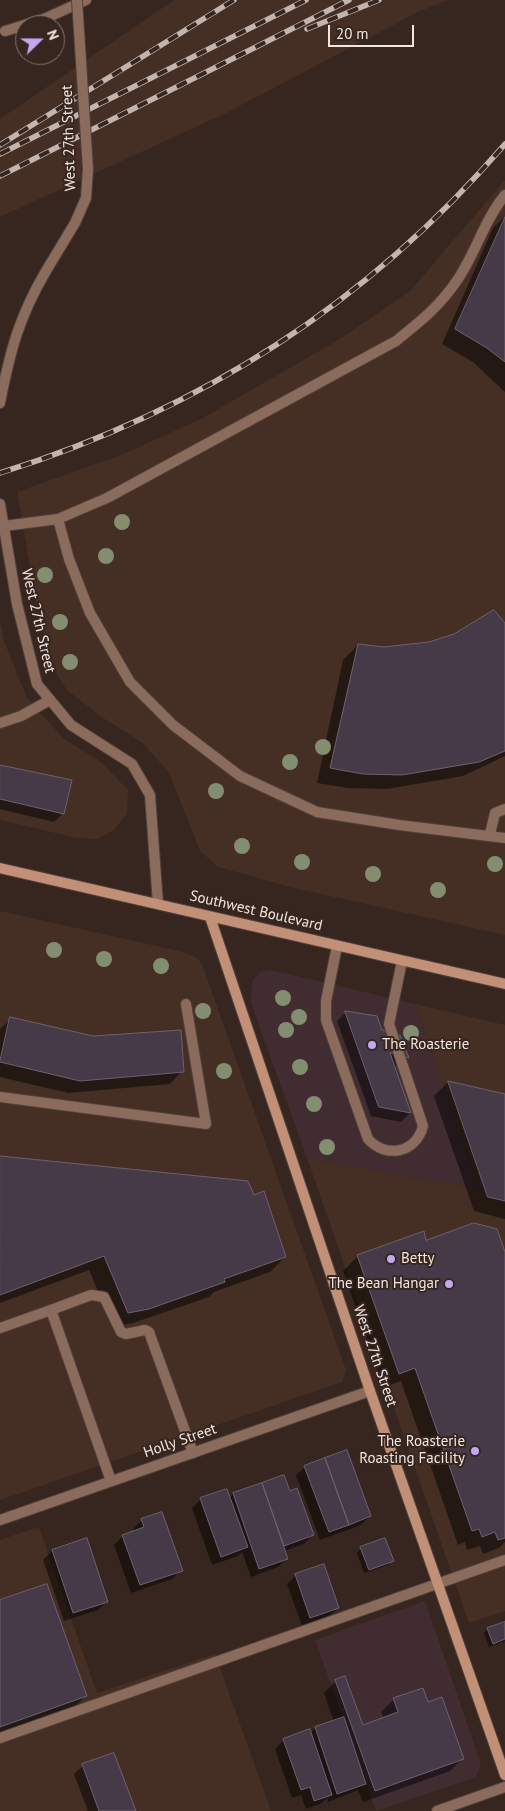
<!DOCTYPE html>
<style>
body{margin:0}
#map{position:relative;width:505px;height:1811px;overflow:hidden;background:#37261f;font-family:"PT Sans",sans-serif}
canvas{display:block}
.north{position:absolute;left:15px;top:15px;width:50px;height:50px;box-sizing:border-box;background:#37261f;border:1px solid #82736d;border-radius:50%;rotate:68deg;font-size:14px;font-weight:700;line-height:20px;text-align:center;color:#f2e6e1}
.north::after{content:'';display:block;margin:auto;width:18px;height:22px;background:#c3a7f2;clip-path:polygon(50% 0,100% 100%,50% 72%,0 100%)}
.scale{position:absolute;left:328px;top:25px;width:86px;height:22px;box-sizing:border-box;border:2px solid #f2e6e1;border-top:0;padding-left:6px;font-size:15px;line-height:18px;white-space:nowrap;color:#f2e6e1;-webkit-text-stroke:4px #37261f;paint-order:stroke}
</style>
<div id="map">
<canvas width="505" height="1811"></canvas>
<div class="north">N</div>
<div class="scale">20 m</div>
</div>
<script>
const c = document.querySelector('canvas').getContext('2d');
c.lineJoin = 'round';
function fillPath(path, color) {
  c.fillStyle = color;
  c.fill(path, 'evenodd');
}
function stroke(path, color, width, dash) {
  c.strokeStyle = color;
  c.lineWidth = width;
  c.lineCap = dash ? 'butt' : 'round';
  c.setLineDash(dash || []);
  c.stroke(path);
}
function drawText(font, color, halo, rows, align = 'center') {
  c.font = font + ' "PT Sans",sans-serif';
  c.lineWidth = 4;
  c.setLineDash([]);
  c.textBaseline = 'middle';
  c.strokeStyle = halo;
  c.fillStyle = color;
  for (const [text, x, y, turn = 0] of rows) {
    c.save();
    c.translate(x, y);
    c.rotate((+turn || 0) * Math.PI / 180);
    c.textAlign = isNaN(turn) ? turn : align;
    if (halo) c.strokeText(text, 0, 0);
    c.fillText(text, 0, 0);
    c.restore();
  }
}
const commercial = new Path2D(`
 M271,970L415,1004L480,1189L307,1158L251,1003L252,981L261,972Z
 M425,1601L481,1764L476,1777L376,1811L315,1640Z`);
const built = new Path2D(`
 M174,0H448L420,11L226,113L0,217V119Z
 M505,180V935L290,887L218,867L200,851L169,773L143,743L100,716L67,690L51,665L38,613L17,492L121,455L201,419L340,339L410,291Z
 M0,619L4,641L27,698L63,738L102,763L128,790L127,814L113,831L97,839L77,838L0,820Z
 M0,911L179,951L196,957L202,964L346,1370L342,1382L0,1500Z
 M415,1004L505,1025V1611L469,1623L307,1158L480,1189Z
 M39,1527L97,1693L215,1654L271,1811H0V1540Z`);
const shadow = new Path2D(`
 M505,216V392L473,362L442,344L493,228Z
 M505,625V756L463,776L387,789L348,788L317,783L343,660L358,645L384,648L429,643Z
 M0,766L63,813L54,822L0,809Z
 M346,1012L381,1032L400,1036L407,1058L399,1066L392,1064L410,1113L401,1122L371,1116L337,1021Z
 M11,1019L182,1071L170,1084L68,1093L0,1077V1029Z
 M448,1082L505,1095V1219L474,1211L434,1096Z
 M0,1158L253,1196L285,1257L270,1272L214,1292L209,1297L133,1323L113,1327L89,1270L0,1303Z
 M425,1241L505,1255V1542L499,1548L483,1554L480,1546L467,1550L465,1542L458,1545L401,1381L384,1387L343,1271L358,1256Z
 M305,1467L370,1516L361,1525L320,1540L296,1475Z
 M284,1477L312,1535L304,1544L284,1551L287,1559L278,1567L251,1577L242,1552L238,1556L212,1565L192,1508L201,1499L229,1498L233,1494Z
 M142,1520L181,1570L172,1579L131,1593L114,1545L123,1536L134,1532L133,1529Z
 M86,1539L107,1601L98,1610L64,1621L43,1560L52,1551Z
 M361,1548L392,1560L388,1565L364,1573L357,1553Z
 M296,1575L338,1608L329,1616L302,1626L287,1584Z
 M0,1601L86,1696L71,1710L0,1736Z
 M505,1623V1641L489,1647L484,1633L488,1629Z
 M336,1681L362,1726L384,1719L381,1712L393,1700L422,1690L427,1704L462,1759L450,1771L363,1802L358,1790L328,1802L327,1798L322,1803L306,1809L301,1795L292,1798L275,1749L284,1740L310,1733L315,1728L334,1722L324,1693Z
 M83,1766L135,1811H88L74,1774Z`);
const building = new Path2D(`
 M505,217V362L487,348L455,329Z
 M494,610L505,623V751L479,762L402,775L363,774L330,768L358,644L384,647L429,642L454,634Z
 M0,765L72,780L64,814L0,799Z
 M345,1011L377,1016L382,1030L400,1035L409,1058L390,1053L411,1113L379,1107Z
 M10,1017L93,1036L181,1030L184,1072L80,1081L0,1062Z
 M448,1081L505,1094V1201L488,1197Z
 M0,1156L248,1181L254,1195L264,1191L286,1257L224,1279L225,1282L149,1309L128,1313L104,1256L0,1295Z
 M474,1223L497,1229L505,1252V1538L498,1540L495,1532L482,1537L479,1529L472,1531L415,1368L399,1374L357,1255L424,1231L426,1240Z
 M347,1450L371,1516L349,1525L325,1458Z
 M325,1458L349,1525L329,1532L304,1466Z
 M284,1475L290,1491L297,1488L314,1535L284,1546L262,1483Z
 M262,1483L288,1559L259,1569L233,1493Z
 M227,1489L248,1547L221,1557L200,1498Z
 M162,1512L183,1571L140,1585L122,1535L144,1527L141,1519Z
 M87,1538L108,1602L73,1613L52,1550Z
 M385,1538L394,1561L369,1570L360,1547Z
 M324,1564L339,1608L310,1618L295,1574Z
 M47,1584L87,1696L0,1727V1600Z
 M505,1622V1639L493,1644L487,1628Z
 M345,1676L363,1725L398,1712L393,1698L423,1688L428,1702L442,1697L464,1759L375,1791L335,1680Z
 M344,1717L366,1784L337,1794L315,1727Z
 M310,1729L332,1795L314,1801L310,1787L301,1790L283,1739Z
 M114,1753L136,1811H99L82,1764Z`);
const lane = new Path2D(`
 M5,31L44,19L86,0
 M58,519L69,559L90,613L130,682L173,725L240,776L317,812L399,825L505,838
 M4,526L58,519L107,498L396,341C421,321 440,306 458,279C476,252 484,221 505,195
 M0,723L21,716L50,700
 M490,834L495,813L505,809
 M337,946L326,1001V1020L368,1139C386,1159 416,1153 423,1126L389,1024L402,961
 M0,1097L206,1124L186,1004
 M51,1310L91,1295L104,1297L121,1332L126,1334L145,1330L149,1332L193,1453
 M0,1328L51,1310L111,1481
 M0,1738L505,1560`);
const street = new Path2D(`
 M0,403C10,351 19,317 46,271
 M0,504L17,604L37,684L71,725L132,764L150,795L158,904
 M0,1520L370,1391
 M437,1811L505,1787`);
const secondary = new Path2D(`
 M0,868L505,984
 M210,917L370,1391L505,1775`);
const rail = new Path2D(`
 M307,29L379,0
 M0,145L234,0
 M0,154L306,0
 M0,176L349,0
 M0,473C201,410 367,304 505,144`);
const streetBridge = new Path2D(`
 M46,271L75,223L86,198L88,169L77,0`);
const trees = [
 [122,522],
 [106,556],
 [45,575],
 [60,622],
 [70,662],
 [323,747],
 [290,762],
 [216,791],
 [242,846],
 [302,862],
 [495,864],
 [373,874],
 [438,890],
 [54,950],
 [104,959],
 [161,966],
 [283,998],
 [203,1011],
 [299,1017],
 [286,1030],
 [411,1033],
 [300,1067],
 [224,1071],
 [314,1104],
 [327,1147]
];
const markers = [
 [372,1045,5,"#c3a7f2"],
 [391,1259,5,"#c3a7f2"],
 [449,1284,5,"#c3a7f2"],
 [475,1451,5,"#c3a7f2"]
];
const streetNames = [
 ["West 27th Street",69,138,-92],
 ["West 27th Street",38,621,77],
 ["Southwest Boulevard",256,911,13],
 ["West 27th Street",375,1356,71],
 ["Holly Street",180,1441,-19]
];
const poiNames = [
 ["The Roasterie",382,1045],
 ["Betty",401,1259],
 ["The Bean Hangar",439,1284,"right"],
 ["The Roasterie",465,1442,"right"],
 ["Roasting Facility",465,1459,"right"]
];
fillPath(commercial, '#402c31');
fillPath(built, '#452e24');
fillPath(shadow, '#0007');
fillPath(building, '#463a48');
stroke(building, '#6d6170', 1);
stroke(lane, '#51413a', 12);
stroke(street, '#51413a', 12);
stroke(secondary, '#51413a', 12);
stroke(lane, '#8b6c5c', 10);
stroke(street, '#8b6c5c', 10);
stroke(secondary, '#c19077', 10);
stroke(rail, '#c2b5af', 5.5);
stroke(rail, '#37261f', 4, [11]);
stroke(streetBridge, '#51413a', 12, []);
stroke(streetBridge, '#8b6c5c', 10);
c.fillStyle = '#838d70';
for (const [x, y] of trees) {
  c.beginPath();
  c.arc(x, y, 8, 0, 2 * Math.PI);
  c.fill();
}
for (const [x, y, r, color] of markers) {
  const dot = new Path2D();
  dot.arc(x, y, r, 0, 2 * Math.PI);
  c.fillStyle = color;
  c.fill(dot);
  stroke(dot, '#37261f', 2);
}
drawText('15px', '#f2e6e1', '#37261f', streetNames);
drawText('15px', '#f2e6e1', '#37261f', poiNames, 'left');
</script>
